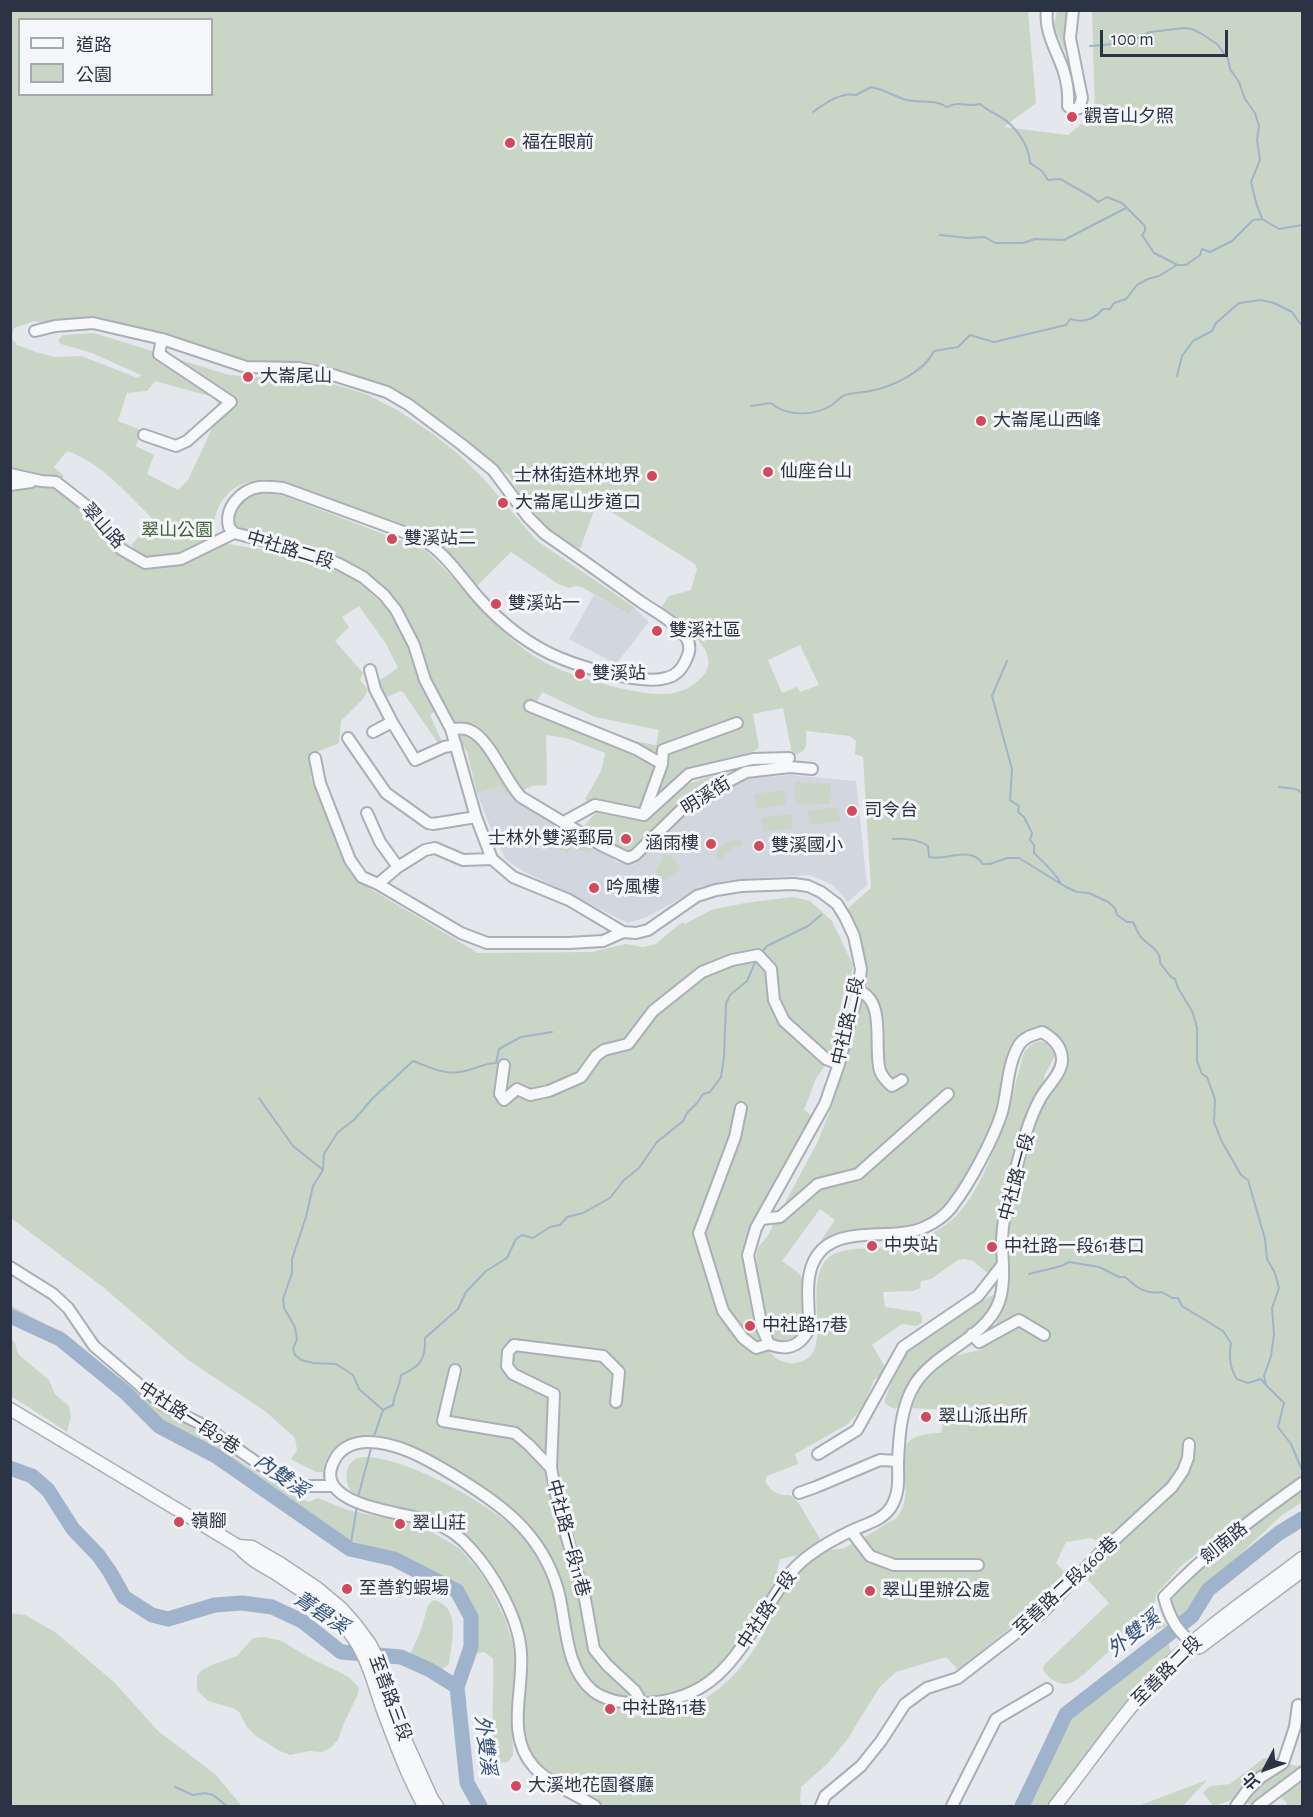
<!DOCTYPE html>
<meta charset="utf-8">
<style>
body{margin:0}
#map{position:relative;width:1313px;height:1817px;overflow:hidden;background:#e4e7ec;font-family:"Alegreya Sans","Noto Sans TC",sans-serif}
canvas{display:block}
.frame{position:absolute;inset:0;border:12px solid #2b3445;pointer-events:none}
.legend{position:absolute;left:18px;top:18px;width:195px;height:78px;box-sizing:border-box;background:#f4f6f9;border:2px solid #a4a8b1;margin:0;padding:8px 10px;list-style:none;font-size:18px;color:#2b3445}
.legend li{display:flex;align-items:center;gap:12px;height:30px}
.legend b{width:30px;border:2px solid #a4a8b1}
.north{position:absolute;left:1235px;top:1739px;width:60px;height:60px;-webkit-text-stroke:4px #f4f6f9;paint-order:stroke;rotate:229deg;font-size:16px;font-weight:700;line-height:24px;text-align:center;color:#2b3445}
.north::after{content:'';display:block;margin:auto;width:21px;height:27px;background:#2b3445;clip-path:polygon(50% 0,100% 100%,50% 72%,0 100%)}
.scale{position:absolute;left:1100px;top:30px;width:128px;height:27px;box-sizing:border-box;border:3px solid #2b3445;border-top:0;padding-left:8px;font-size:18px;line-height:21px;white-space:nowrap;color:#2b3445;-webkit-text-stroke:4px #f4f6f9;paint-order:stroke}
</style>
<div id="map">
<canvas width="1313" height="1817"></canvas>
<div class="frame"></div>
<ul class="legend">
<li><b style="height:8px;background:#f7f8fa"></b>道路</li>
<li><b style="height:16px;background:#c9d6c5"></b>公園</li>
</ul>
<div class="north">北</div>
<div class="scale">100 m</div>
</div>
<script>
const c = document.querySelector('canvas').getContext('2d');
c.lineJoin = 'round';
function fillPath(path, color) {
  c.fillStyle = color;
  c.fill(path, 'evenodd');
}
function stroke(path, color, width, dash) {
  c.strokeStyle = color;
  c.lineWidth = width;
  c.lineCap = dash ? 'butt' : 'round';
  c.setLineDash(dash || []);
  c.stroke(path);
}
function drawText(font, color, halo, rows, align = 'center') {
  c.font = font + ' "Alegreya Sans","Noto Sans TC",sans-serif';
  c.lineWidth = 6;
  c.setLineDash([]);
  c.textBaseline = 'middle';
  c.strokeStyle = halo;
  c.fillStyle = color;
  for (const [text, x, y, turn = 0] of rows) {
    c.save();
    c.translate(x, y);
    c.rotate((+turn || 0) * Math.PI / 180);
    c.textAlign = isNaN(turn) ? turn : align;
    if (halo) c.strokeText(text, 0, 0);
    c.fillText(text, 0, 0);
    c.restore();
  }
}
const built = new Path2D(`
 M594,595L629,615L634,607L649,622L616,664L569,639Z
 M791,775L856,781L867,885L848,902L833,885L810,875L728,880L701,887L647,917L628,923L523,871L506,860L491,829L477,793L499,787L617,862L633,865L695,805L744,779Z`);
const green = new Path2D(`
 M10,11H1028L1036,103L1004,127L1068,135L1095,113L1092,11H1302V1477L1239,1521L1182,1565L1156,1594L1154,1609L1167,1626C1148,1633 1128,1640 1111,1651C1098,1658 1080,1683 1066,1684C1056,1684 1048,1677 1043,1670L1044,1665L1109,1603L1087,1579L1081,1565L1092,1553L1097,1541L1091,1538L1066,1542L1056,1563L1066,1574L1038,1605L958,1670L946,1657L896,1672L879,1688L847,1740L828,1763L801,1787L800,1802L802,1806H602L553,1776L537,1764L528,1751L521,1732L525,1651L520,1632L509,1601L477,1550L463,1536L433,1518L363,1501C340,1491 341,1457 365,1457C404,1457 478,1498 508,1523C526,1538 540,1560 549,1582C568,1631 558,1678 612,1706C621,1711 630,1716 641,1716C697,1718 741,1677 765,1631C769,1623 771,1614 774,1605C781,1592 790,1579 800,1568C806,1562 817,1552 826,1550C832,1549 838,1550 844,1548C862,1540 878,1528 895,1519C927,1488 869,1434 941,1433L945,1410L912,1408L922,1383L934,1368L944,1358L980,1350L986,1345L999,1317L1010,1280L1007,1234L1010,1211L1027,1147L1042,1104L1064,1071L1066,1062V1053L1061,1043L1046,1028L1037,1026L1025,1032L1018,1039L1011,1053L1008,1061L1001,1100L994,1124L952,1203L940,1215L922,1226L861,1233L837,1237L824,1242L821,1240L835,1220L820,1209L782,1261C790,1267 800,1272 803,1280C806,1287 806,1296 807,1304C808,1324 806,1343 782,1346C778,1344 774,1341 772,1337C765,1326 754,1261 757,1250C759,1245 765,1240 768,1235L818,1141L833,1103L861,985C865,959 857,934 845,911L871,888L863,757L855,754L856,741L850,736L806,731C806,743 809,751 795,755L792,754L783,708L753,714L759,747L755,751L685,768L688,784L715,775L719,777V781L688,800L647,839L625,854L590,834L583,827L596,813L585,799L601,771L605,753L566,738L546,735L547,780L546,785L532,786L512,796L499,787L477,793L467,752L454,732L429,683L415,636L398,607L382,590L362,572L348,564L320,554L238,531C225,519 239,499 253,495C265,492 276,494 287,497L425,550C469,590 501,643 556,668C581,679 640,696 666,694C681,693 693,687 702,677C726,652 678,622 660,609L669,596L691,590L697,569L695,564L600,505L595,508L580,549L560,539L529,512L509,475L450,430L388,387L353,376L299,363L247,361L129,326L80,320L43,323L34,321L14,328L12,338L17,345L36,352L55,357L81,356L138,378L141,375L92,353L61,344L58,340L63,335L94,333L229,375L326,382L366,394L399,411L433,434L457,453L483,478L536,540L634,607L629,615L582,587L575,586L569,588L558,584L511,552L476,587L449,556L429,538L275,480C246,478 224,487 215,517C213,525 215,533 212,541C189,552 156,570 133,550L132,544L154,520C128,495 102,463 67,451L54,467L64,476L56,486L85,508L113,549L125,559L142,566L174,565L185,562L221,543L280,552L317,561L355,579L387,608L400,625L411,645L423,679L438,709L430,715L444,746L441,747L438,743L403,692L400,691L387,697H382L377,682L398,668L386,644L359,606L342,617L349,627L335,641L363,673L360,680L368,690L363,699L341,721L339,743L309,755L311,778L350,873L369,888L478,953L592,952L626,944L643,947L656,944L682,922L685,924L711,910L745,903L793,897L810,901L832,921L853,965L843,1027L834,1054L816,1078L804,1110L814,1117L748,1235C741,1265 751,1376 800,1362C836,1352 801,1287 827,1259C841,1245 874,1250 893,1246C915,1242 937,1234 954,1218C989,1186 1012,1098 1024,1052C1037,1037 1047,1038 1055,1056L1045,1074L1043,1086L1034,1099L1021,1137L1003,1212L1000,1242L1002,1264L992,1275H990L973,1261L964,1259L958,1260L931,1279L921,1281L920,1288L913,1291L883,1292L885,1307L919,1312L922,1317V1323L916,1326L902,1324L872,1345L886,1368L883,1375L874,1380L863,1407L848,1424L795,1454L798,1464L767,1476L765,1481C772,1492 777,1496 790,1495L798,1502L819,1537L820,1542L804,1554L780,1559L777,1571L780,1580C743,1639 719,1704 637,1699C614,1697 595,1691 582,1672C571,1656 572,1634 568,1615C565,1599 560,1583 554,1568C548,1552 536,1535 524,1522C500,1495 434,1454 399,1443C385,1438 364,1436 350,1439C334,1443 325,1458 323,1472H316L291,1459L297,1450L295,1438L265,1411L188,1360L103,1287L11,1218ZM20,20H212V94H20ZM155,381L213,397L217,402L215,422L188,480L178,490L147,474L154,455L136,446L141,430L118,421L127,393L147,391ZM800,645L819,685L800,692L797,687L782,693L768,660ZM542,692L595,717L659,730L656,745C614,739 575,722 536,704Z
 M1057,11H1074L1070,46L1064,50L1054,26Z
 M795,782L831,784L830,804L795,803Z
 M784,790L786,804L757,809L754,794Z
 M838,807L840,821L810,825L808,811Z
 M791,814L793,828L764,832L761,818Z
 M563,830L592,847L589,854L573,845L568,854L555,847Z
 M741,839L742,846L733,847L722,859L716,857C718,844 729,840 741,839Z
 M664,854L674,858L680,870L662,881L656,871Z
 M993,1295L997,1296L986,1318L953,1343L903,1403L895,1409L885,1404V1399L891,1384L887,1381L902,1354L917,1340L983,1300Z
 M10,1305L54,1329L154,1404L211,1439L241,1462L292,1495L309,1502L318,1498L348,1510L411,1524L432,1532L459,1548L476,1567L489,1586L505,1619L515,1651L516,1676L512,1709L513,1755L508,1762C503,1763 499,1764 496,1758C489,1743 495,1681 493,1659L485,1652L477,1653L474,1643L475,1629L469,1604L463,1593L451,1583L391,1553L334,1535L159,1418L115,1380L62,1340L11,1312Z
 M10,1336L15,1343L18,1354L49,1380L55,1394L69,1406L71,1417L67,1432L11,1396Z
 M1302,1487V1502L1282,1515L1201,1591L1184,1618L1180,1620L1175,1617L1171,1601L1174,1595L1228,1543Z
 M434,1600C462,1607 451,1643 449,1664L441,1670L409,1657L421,1630L428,1605Z
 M10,1613L25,1615L55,1632L114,1682L158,1731L215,1774L242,1806H11Z
 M264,1637L282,1641L306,1656L349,1677L359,1688L358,1694L344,1723L338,1740L330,1748L322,1752L309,1751L290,1755L280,1751L256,1736L247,1727L239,1712L233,1708L208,1701L197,1690V1676L202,1670L212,1665L237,1656L253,1638Z
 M1169,1644L1171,1651L1166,1663L1053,1806H1028L1074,1715L1160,1645Z
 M1264,1758L1297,1766L1302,1764V1806H1286L1287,1803L1274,1790L1253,1806L1238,1798L1213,1806L1203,1793L1210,1786L1230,1784Z
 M1207,1780L1183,1806H1138Z`);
const stream = new Path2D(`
 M1090,46L1128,43L1150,32L1184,28L1192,29L1202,34L1217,44L1228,59L1230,69L1239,82L1245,99L1255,113L1259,126L1257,140L1260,160L1251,182L1257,206L1262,218
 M813,112C826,103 840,92 856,95L871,87C885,90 890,94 903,99C917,104 933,98 947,107C961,100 966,108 980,104C989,112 1002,116 1010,124C1020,134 1029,148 1030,163L1042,171L1048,180L1061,179C1073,188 1087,192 1098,202L1107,197L1122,203L1145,226V231L1142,235L1154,253L1176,264
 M940,235L968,238L985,237L995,243H1023L1035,239L1064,240L1126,208
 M1177,376L1182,356L1193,341L1212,331L1216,323L1239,303L1261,300L1274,303L1292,312L1299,322L1302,325
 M751,406L771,403C787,417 815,416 832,405C836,402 839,398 843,396C850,392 862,393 870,391C892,387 924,372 934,351L958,347L970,335L994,342L1066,325L1070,319C1083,323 1094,320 1103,309H1110L1114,303L1126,299L1137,285L1148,279L1159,276L1177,265H1186L1200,255L1202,249L1210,252L1232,241L1253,220L1262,219L1279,229L1302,225
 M1007,661L992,696L1012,769L1010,800L1019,806L1018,812L1024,817L1032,833L1030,840L1034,845V853C1043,862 1053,870 1060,882
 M1279,787L1296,789L1302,793
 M893,839C905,838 918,839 928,846L929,857C948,861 970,845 983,864H990L1007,858H1019L1066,887L1077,892L1089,893L1108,902L1115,908L1117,915L1127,922H1133C1136,927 1137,932 1140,936C1147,945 1161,949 1160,963L1171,977L1175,979L1178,988L1192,1011L1197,1027V1061L1202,1074L1207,1077L1215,1099L1214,1122L1221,1140L1241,1175L1248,1180L1265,1239L1267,1259L1275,1273L1279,1288L1272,1308L1274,1334L1271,1356L1264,1376L1266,1385L1284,1403L1278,1427L1291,1444L1302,1470
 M761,953L767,946L808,926L821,915
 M259,1098L293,1146L322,1169
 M1029,1274L1061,1266L1069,1262L1099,1267L1119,1277H1125C1136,1287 1146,1295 1162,1292L1172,1298H1178L1182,1306L1223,1331L1231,1343C1229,1355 1230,1369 1237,1379L1248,1383L1261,1379L1266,1385
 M383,1410L359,1389L353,1375L336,1364L313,1363L301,1360L295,1355L293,1349L297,1339L295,1327L284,1308L283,1299L292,1273V1259L306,1217L313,1186L323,1170L324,1154L338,1132L354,1120L372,1099L413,1061C427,1066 444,1075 459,1072C472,1071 483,1063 496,1063L499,1049L521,1037L552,1032
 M373,1439L383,1410L393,1405C394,1394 400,1386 401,1375C420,1367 426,1359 425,1338L458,1309L466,1292L486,1271L507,1258L516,1239L522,1235L533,1238L550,1227L560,1225L567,1217L583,1213L610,1198L624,1180L639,1168L657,1142L683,1121L687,1113L697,1103L703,1094L710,1092L721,1077L724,1058L726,1004L730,995L747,981L756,960
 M358,1497L372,1445
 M350,1549L357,1506
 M175,1787L193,1795L205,1793L213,1795L227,1806`);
const river = new Path2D(`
 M10,1316L60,1339L126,1393L159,1426L216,1456L350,1549L394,1559L457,1591L471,1617V1647L457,1687L467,1783L480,1806
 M10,1468L32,1476L48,1490L73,1529L98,1555L110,1572L124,1597L152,1615L168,1619L215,1605L242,1603L272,1607L302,1621L341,1652L401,1657L430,1670L457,1687
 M1022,1806L1066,1714L1192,1616L1208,1590L1279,1533L1302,1519`);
const minor = new Path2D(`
 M1047,10C1044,31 1056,49 1063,69C1067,81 1069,93 1068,106L1073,110L1079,108L1082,98L1070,38L1073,10
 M35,331L55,326L93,323L162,339L246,367L299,368L333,375L387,392L409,405L461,444L493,470L528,517L545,534C577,556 609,579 641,602C656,612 677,623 687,639C691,646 689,654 686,660C682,669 676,676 666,678C642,685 584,668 560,658C528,645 500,622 477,596C459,575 445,552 420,538L283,488C275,487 267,486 259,487C241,490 224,508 229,527L234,533L305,551L339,564L363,577L384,595L396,610L414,645L425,680L451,729L476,817L492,859L513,877L569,900L623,932L636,933L648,930L697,896L716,890L741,886L794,884L808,886L821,892L837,904L845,917L854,936L861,969L858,991L839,1064L825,1104L756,1228L748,1255L762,1328L769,1344
 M144,435L176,446L187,441L231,402L159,354L162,339
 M10,474L41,481L56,482L93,511L121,549L145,563L181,559L234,533
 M10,485L31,482
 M370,670L375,689L392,722
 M530,706L636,749L662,764
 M451,729C457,729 463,727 469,730C490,738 505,781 521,797L601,845L628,858L635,855L680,811L697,798L746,772L790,767L812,769
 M373,732L392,722L415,760L444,747L456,745
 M348,738L386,793L428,823L433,824L476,817
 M315,758L320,783L350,860L362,877L378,884L461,933L487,943H569L603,941L623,932
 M645,811L662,764L663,750L737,723
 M367,813L380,842L398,867
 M564,822L595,805L644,815L689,774L753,759L789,758
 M378,884L398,867L425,850L435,848L463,860L492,859
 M858,991C887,999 873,1049 880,1071C883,1078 887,1082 892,1086L902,1080
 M504,1065L500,1094L504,1100L517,1089L530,1095L549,1091L581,1077L596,1056L604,1050L628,1044L653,1011L702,972L732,960L758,955L771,969L774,1000L784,1021L826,1059L839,1064
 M741,1108L735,1137L699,1233L723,1311L743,1338L756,1348L769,1344
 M761,1219L780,1217L818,1184L858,1174L948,1094
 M10,1267L53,1294L68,1308L94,1346L163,1405L201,1424L285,1482L296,1486H333
 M972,1334L979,1342L1019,1320L1044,1335
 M455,1370L443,1421L515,1433L529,1445L551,1468
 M616,1402L619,1372L603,1356L514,1345L508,1352L507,1366L513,1374L554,1394L551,1468L560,1514L585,1599L594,1649L607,1665L635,1691L642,1703
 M818,1454L857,1430L903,1347L978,1296L1003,1264
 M799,1493L816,1487L880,1460L898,1461
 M851,1531L870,1556L894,1565H978
 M1198,1648C1179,1633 1170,1621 1164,1597C1206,1553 1253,1518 1302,1483
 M595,1806C575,1794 550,1784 534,1767C505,1735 524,1691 521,1653C519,1618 493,1573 470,1548C460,1536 447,1528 433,1522C408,1512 307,1507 335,1459C341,1448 353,1443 365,1442C395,1441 425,1458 450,1473C499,1503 541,1531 558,1590C567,1623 564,1667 593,1691C608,1702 627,1704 645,1703C712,1700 735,1659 767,1608C777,1592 786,1576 799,1564C815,1549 834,1539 853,1530C866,1524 883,1520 891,1507C900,1493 898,1478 898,1463C899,1436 901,1406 915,1384C936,1351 986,1338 999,1302C1006,1281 1002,1260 1002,1239C1003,1223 1005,1209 1009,1194C1018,1164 1025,1126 1040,1099C1046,1087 1062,1074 1062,1060C1062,1046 1053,1038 1042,1032C1033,1035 1024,1037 1019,1045C1007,1065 1008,1090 1002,1112C994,1138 970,1183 953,1205C947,1214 935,1223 925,1227C888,1244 823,1218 810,1272C805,1291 811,1312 808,1331C799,1347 786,1351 769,1344
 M821,1806L825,1796L861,1766L881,1741L905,1704L927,1688L958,1678L1042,1613L1098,1555L1172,1487L1183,1471L1188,1458L1189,1444
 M952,1806L996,1719L1047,1689
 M1236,1806L1247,1791L1261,1777L1283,1763L1295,1727L1298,1705
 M1258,1806L1302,1773`);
const tertiary = new Path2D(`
 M10,1409L238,1546C248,1558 261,1565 275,1573C299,1589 324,1604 344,1626C367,1651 373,1683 384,1713C396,1745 408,1777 424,1806
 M238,1546L252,1547L281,1564L317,1588L341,1608L356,1625L370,1644L381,1665L403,1735L432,1799L437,1806
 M1200,1647L1302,1571
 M1055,1806C1092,1759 1125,1710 1166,1667C1207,1625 1257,1593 1302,1558`);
const markers = [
 [1072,117,6,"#d1495b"],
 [510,143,6,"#d1495b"],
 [248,377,6,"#d1495b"],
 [981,421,6,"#d1495b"],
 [768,472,6,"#d1495b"],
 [652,476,6,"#d1495b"],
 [503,503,6,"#d1495b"],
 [392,539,6,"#d1495b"],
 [496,604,6,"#d1495b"],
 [657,631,6,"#d1495b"],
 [580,674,6,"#d1495b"],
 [852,811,6,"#d1495b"],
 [626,839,6,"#d1495b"],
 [711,844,6,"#d1495b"],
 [759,846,6,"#d1495b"],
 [594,888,6,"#d1495b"],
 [872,1246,6,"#d1495b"],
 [992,1247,6,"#d1495b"],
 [750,1326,6,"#d1495b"],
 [926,1417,6,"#d1495b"],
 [179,1522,6,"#d1495b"],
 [400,1524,6,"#d1495b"],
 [347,1589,6,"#d1495b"],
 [870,1591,6,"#d1495b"],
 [610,1709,6,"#d1495b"],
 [516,1786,6,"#d1495b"]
];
const poiNames = [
 ["觀音山夕照",1084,117],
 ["福在眼前",522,143],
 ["大崙尾山",260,377],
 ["大崙尾山西峰",993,421],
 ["仙座台山",780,472],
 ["士林街造林地界",640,476,"right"],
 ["大崙尾山步道口",515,503],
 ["雙溪站二",404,539],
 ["雙溪站一",508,604],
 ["雙溪社區",669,631],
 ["雙溪站",592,674],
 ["司令台",864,811],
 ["士林外雙溪郵局",614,839,"right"],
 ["涵雨樓",699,844,"right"],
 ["雙溪國小",771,846],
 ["吟風樓",606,888],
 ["中央站",884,1246],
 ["中社路一段61巷口",1004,1247],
 ["中社路17巷",762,1326],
 ["翠山派出所",938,1417],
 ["嶺腳",191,1522],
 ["翠山莊",412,1524],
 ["至善釣蝦場",359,1589],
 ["翠山里辦公處",882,1591],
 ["中社路11巷",622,1709],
 ["大溪地花園餐廳",528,1786]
];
const streetNames = [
 ["翠山路",103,526,48],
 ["中社路二段",290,550,17],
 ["明溪街",706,796,-32],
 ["中社路二段",848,1021,-77],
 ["中社路一段",1017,1177,-75],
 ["中社路一段9巷",189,1418,33],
 ["中社路一段11巷",568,1538,75],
 ["劍南路",1224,1543,-39],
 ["至善路二段460巷",1066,1586,-43],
 ["中社路一段",767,1610,-56],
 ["至善路二段",1167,1671,-45],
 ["至善路三段",390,1698,70]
];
const parkNames = [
 ["翠山公園",177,531]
];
const waterNames = [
 ["內雙溪",281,1476,35],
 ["菁礐溪",321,1613,33],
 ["外雙溪",1134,1634,-38],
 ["外雙溪",485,1745,83]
];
fillPath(built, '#d2d6de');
fillPath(green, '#c9d6c5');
stroke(stream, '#9fb4cc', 2);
stroke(river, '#9fb4cc', 15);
stroke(minor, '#a9aeb7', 14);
stroke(tertiary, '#a9aeb7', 15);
stroke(minor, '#f7f8fa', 10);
stroke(tertiary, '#f7f8fa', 12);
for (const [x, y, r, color] of markers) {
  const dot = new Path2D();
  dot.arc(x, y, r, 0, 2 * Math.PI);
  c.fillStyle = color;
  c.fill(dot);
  stroke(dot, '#f4f6f9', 2);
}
drawText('18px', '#2b3445', '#f4f6f9', poiNames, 'left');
drawText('18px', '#2b3445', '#f4f6f9', streetNames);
drawText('18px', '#3f6138', '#f4f6f9', parkNames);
drawText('italic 20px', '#34527a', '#f4f6f9', waterNames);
</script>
